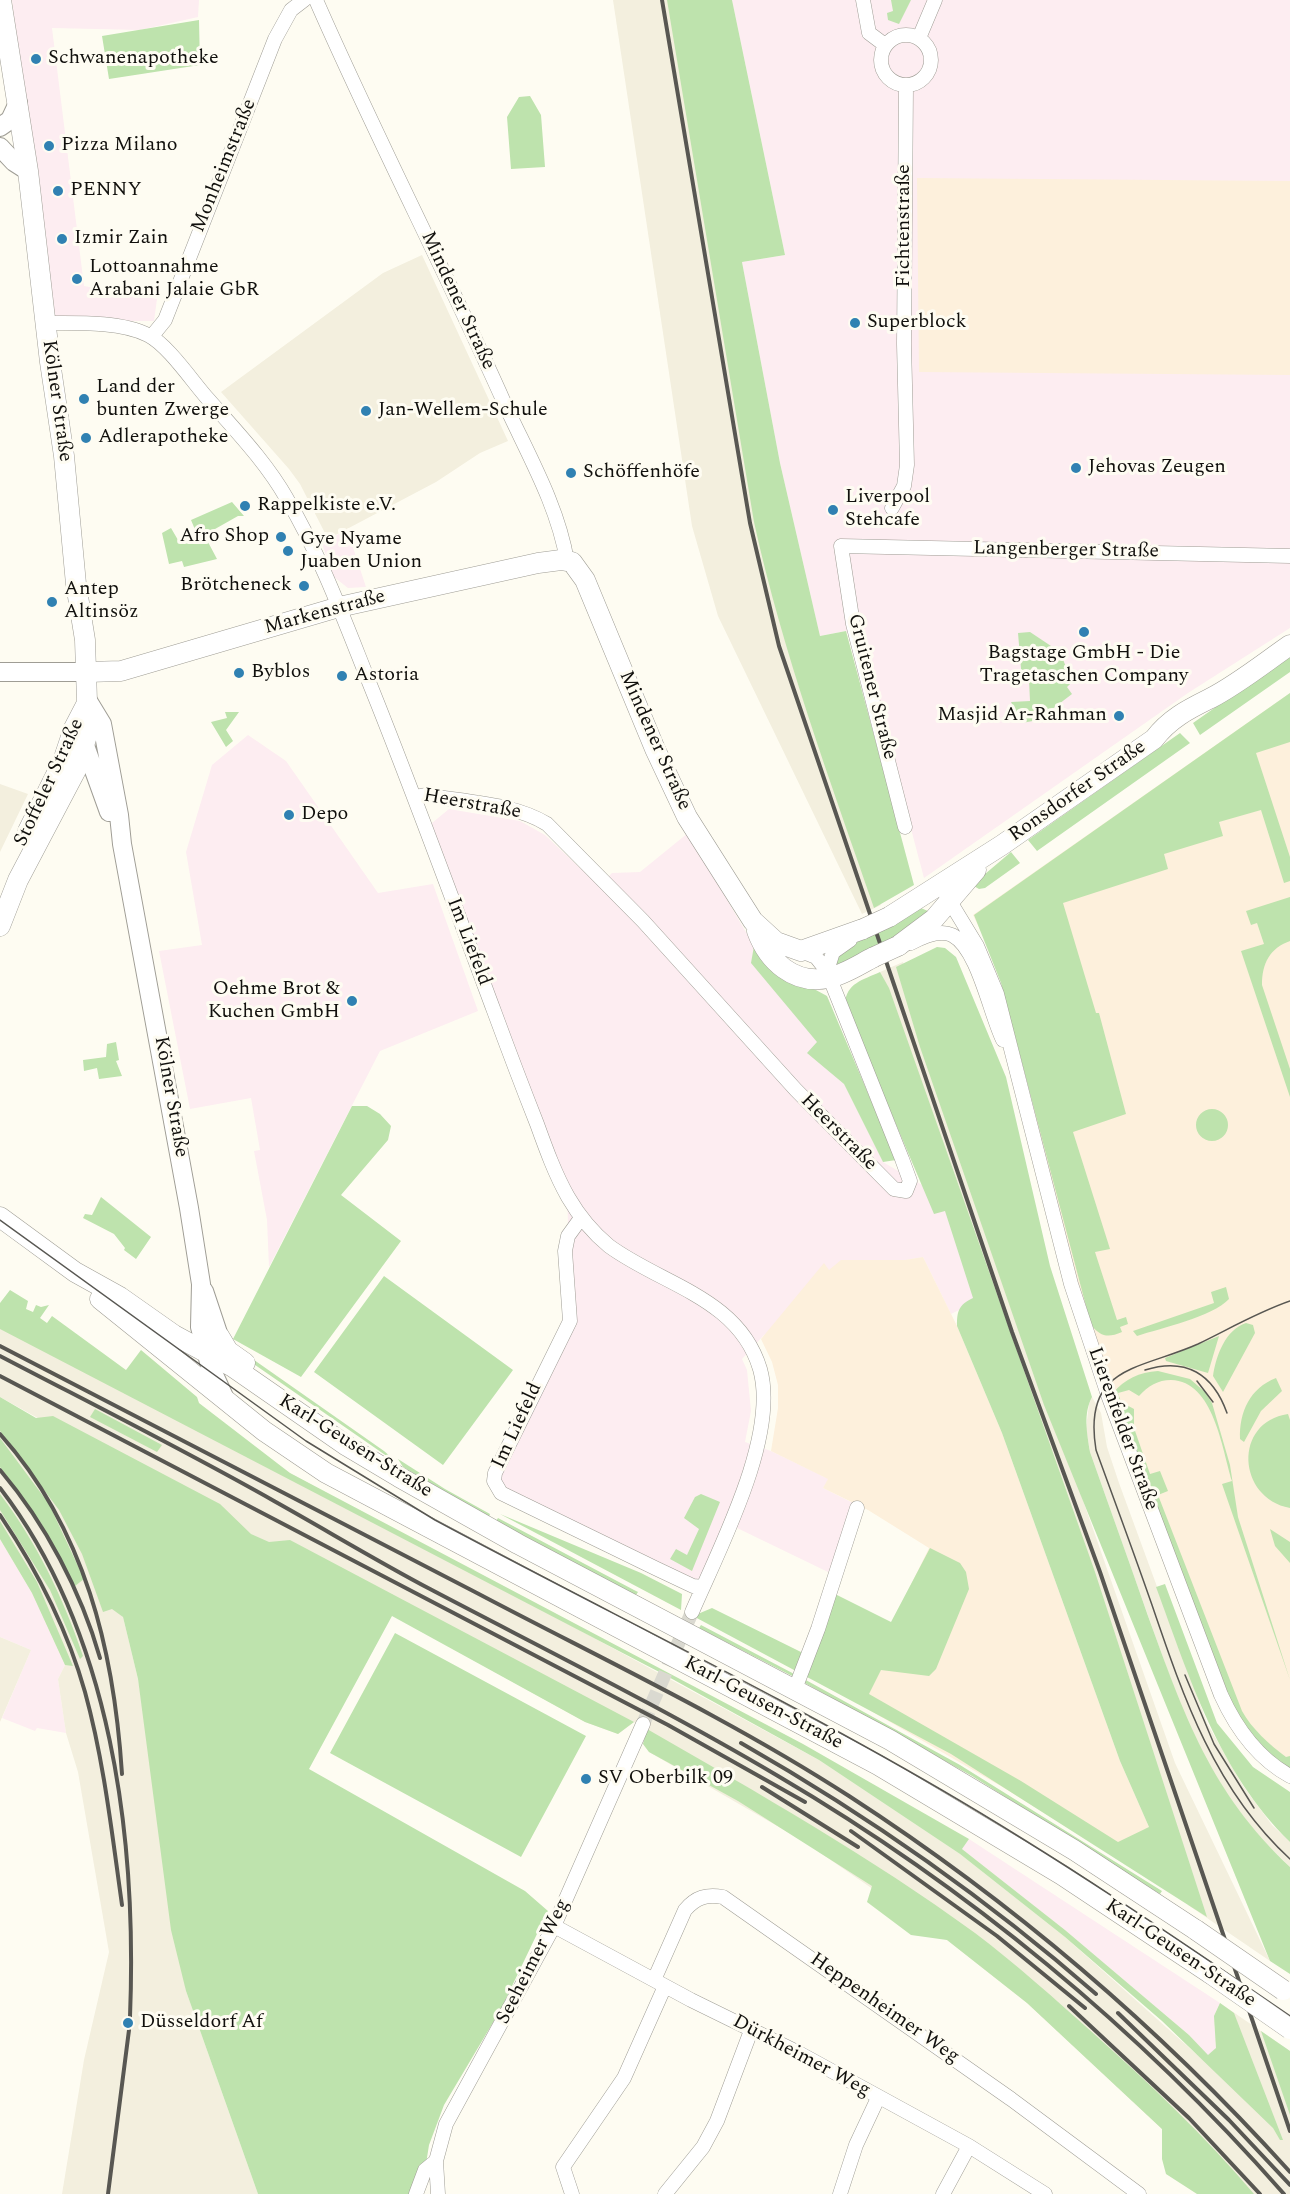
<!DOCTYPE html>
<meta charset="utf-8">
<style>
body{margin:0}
canvas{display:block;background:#fefcf2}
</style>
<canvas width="1290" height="2194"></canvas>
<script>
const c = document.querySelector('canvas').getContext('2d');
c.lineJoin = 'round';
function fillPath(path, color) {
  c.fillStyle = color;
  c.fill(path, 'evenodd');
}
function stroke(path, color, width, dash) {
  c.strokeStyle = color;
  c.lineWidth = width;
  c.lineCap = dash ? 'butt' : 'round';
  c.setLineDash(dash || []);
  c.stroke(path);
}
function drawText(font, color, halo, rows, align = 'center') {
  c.font = font + ' Spectral,serif';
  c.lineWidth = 6;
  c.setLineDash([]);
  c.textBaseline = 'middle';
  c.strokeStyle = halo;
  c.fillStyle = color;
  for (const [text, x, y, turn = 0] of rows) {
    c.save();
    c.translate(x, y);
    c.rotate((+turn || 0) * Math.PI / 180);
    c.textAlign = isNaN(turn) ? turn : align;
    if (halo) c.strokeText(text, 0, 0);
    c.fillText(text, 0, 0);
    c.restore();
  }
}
const commercial = new Path2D(`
 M12,0H199L198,17L140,30L52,28L84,286L157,299L154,321H59L48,307Z
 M732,0H1290V628L1188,693L924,878L861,640L845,631L820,636L780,463L742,262L785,255Z
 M347,529L366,587L348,588L334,577L322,544Z
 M248,735L286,761L378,893L433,884L478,1011L380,1051L269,1267L267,1220L254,1151L260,1150L251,1098L190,1109L159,951L202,945L186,852L212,765Z
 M449,809L520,821L545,835L599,886L612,873L640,872L688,833L754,946L819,1042L827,1069L844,1084L883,1162L922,1185L939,1179L979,1300L951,1314L923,1257L905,1260L764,1335L742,1359L747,1370L751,1411L745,1442L771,1451L829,1479L823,1488L855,1504L837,1568L828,1572L735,1527L702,1584L510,1495L496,1481L571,1321L567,1192L434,849L432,823Z
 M0,1539L32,1593L65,1665L58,1679L66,1733L37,1728L35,1731L2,1718L31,1650L0,1637Z
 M969,1839L1220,2003L1214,2016L1216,2048L1208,2056L1189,2035L1065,1930L962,1849Z`);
const industrial = new Path2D(`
 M917,178L1290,181V375L919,372Z
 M1290,693V1769L1223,1693L1091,1329L1047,1179L1025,1059L1005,981L973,915Z
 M923,1257L957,1326L1002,1433L1120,1761L1149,1827L1126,1864L1004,1788L871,1711L868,1694L892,1623L929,1548L868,1510L823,1488L828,1479L771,1451L778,1408V1385L772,1362L761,1339L824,1263L829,1270L841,1260H905Z`);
const built = new Path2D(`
 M613,0H671L866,881L881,905L862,914L718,616L692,526Z
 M422,255L508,441L480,453L436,482L328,539L300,484L289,469L221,392L383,273Z
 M0,784L28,794L0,852Z
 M903,962L996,1252L1175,1763L1270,1961L1188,1905L953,1209L880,972Z
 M0,1319L288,1472L819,1760L960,1854L1065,1937L1203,2060L1216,2048L1214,2016L1220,2003L1290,2051V2194H1224L1162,2129L1027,2003L947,1940L803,1841L649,1752L643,1744L646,1729L634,1722L618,1734L585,1722L0,1397Z
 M1092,1397L1101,1413L1107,1447L1119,1483L1207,1723L1243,1786L1272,1825L1290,1842V1867L1257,1835L1227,1795L1201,1750L1178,1700L1090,1452L1086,1428L1089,1404Z
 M0,1406L123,1617L138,1679L186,1991L258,2194H62L84,2060L109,1952L78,1772L66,1733L58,1679L65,1665L32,1593L0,1539Z
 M0,1637L31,1650L0,1722Z`);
const green = new Path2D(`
 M667,0H732L785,255L742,262L780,463L820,636L846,631L914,885L874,908C830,780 783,654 754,522Z
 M891,0H911L899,24L888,20L887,13L893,11Z
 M199,20L200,65L109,79L102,36Z
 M530,96L541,115L545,167L511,169L507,117L519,97Z
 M232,502L244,516H238L208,533L212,540L208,542L217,559L184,567L182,561L169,564L162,533L171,528L178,540L196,532L191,520Z
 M1030,632L1060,652L1072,682L1067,687L1072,694L1038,720L1022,723L1011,702L1030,701L1029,680H1022L1018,633Z
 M1290,655V672L1200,735L1193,723Z
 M1290,693V742L1256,753L1290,857V881L1284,883L1261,810L1219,822L1223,836L1164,854L1168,869L1063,903L1096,1013H1099L1126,1114L1073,1132L1110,1249L1095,1252L1117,1320L1126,1317L1128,1324L1120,1327L1122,1332C1108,1338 1101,1337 1091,1325L1001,983L974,915Z
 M225,712H239L226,730L233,741L226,747L211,722L227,718Z
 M1180,733L1190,743L1037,851L1028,840Z
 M1011,852L1020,863L985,888L979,889L972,885Z
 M1290,897V941C1270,948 1262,963 1262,985L1290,1069V1097L1241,951L1264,944L1257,923L1251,925L1246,911Z
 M921,908L930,912L910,931L835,967L838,955L844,948Z
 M754,946L792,984L814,989L827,996L896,1160L883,1162L844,1084L807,1053L817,1042L751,963Z
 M937,947L945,948L956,957L1006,1077L1050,1266L1092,1397C1083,1414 1087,1433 1090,1452C1109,1506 1129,1561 1148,1616C1184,1715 1211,1793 1290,1867V1974L1270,1961L1044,1405L920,1047L896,967Z
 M880,972L889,988L1095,1572L1207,1917L951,1754L693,1616L712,1608L805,1654L835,1594L891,1622L930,1548L960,1563L966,1572L969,1589L936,1669L929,1676L881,1670L869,1694L1021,1781L1118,1842L1149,1827L1120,1761L1002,1433L957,1326C957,1310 959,1305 973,1298L945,1211L934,1214L845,1004C846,983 863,980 880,972Z
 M116,1042L119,1060L116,1061L122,1076L99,1079L97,1068L84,1071L83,1060L106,1057L107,1044Z
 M352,1106H367L380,1114L391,1126L388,1140L341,1195L401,1241L301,1377L233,1339Z
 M1196 1125a16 16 0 1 1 32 0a16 16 0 1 1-32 0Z
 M101,1197L151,1237L136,1259L124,1250L125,1248L114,1234L83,1218L85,1214L92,1215Z
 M384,1276L513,1370L443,1465L314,1372Z
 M1226,1287L1229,1299C1212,1317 1161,1328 1137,1336L1133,1331L1214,1303L1211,1292Z
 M10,1290L28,1301L26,1309L33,1312L36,1305L41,1307L49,1305L40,1318L47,1323L52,1316L126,1370L141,1350L197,1397L199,1403L290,1473L803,1744L969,1839L962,1849L1065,1930L1189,2035L1208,2055L1216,2048L1214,2016L1220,2003L1234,2013L1283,2140H1280L1273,2128L1162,2021L1065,1937L960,1854L819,1760L665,1675L0,1329V1303Z
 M1246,1323L1253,1325L1255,1333L1223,1392L1213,1376C1216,1356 1225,1330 1246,1323Z
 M1219,1336L1208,1373L1166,1361L1165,1358Z
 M247,1355L384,1451L392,1458L391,1459L245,1358Z
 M1158,1371L1190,1379L1205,1392L1212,1403L1230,1465L1238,1517L1290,1680L1222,1484L1232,1481C1222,1449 1214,1381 1171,1380C1158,1380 1148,1386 1139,1396L1129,1390L1118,1393L1121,1402L1134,1409V1428L1150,1474L1160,1471L1168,1491L1158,1495L1242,1711C1251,1728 1270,1745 1286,1757L1290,1756V1769C1264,1755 1246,1732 1233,1706L1113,1393C1125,1379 1139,1372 1158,1371Z
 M1276,1378L1282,1391L1261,1411L1244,1442L1240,1439C1239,1412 1250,1388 1276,1378Z
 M0,1397L36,1418L53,1416L220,1504L251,1534L269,1542L290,1540L634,1722L618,1734L585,1722L392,1616L309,1769L525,1891L548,1911L501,2009L444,2105L429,2145L426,2164L417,2194H258L186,1991L171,1930L138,1679L123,1617L112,1609L103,1612L82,1554L59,1510L0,1431Z
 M95,1409L162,1445L157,1452L90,1417Z
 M1288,1414L1290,1420V1508C1237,1498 1233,1422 1288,1414Z
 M0,1438L49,1504L84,1579L75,1586L41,1523L0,1467Z
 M398,1459L445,1489L490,1514L489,1517L403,1467Z
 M0,1494C37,1543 63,1597 83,1656L80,1659L50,1590L0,1510Z
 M701,1494L720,1502L692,1571L670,1559L676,1549L687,1555L699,1529L684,1518L695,1497Z
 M500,1514L641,1573L682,1594L681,1610Z
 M498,1518L634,1590L638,1592L636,1595L496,1521Z
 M0,1521L37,1582L73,1666L65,1665L32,1593L0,1539Z
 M1270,1529L1290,1542V1563L1275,1546Z
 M1165,1584L1217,1723L1253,1767L1290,1792V1842C1218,1771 1190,1679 1156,1587Z
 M701,1625L798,1676L796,1678L699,1628Z
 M395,1633L586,1736L521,1857L330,1753Z
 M804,1679L960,1765L1162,1891L1160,1894L972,1776L803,1682Z
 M647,1729C758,1793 871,1857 975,1933C1016,1964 1055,1999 1093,2033C1150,2084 1205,2136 1254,2194H1197L1166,2174L1162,2159V2129L1027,2003L947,1940L911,1935L867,1902L872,1886L738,1801L649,1752L643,1744Z
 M1261,2031L1290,2051V2115Z`);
const minorTunnel = new Path2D(`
 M643,1724L692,1612`);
const minor = new Path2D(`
 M316,0C375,135 443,266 503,400C526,451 558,505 567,561
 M863,0L869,33L885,45
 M881 60a25 25 0 1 1 50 0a25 25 0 1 1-50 0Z
 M919,38L935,0
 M45,323C75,323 121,321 148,335C168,345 192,381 208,399C236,431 266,462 287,499C320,554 345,622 369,682C413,791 453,901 494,1011C508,1049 522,1086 537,1124C546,1149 555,1174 568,1197C579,1216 592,1232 609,1246C662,1285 739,1298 760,1369C779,1436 719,1549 692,1612
 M152,336L165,320L275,39L291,10L304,0
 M892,508L904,486L907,465L904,344L906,86
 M415,797L425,795C464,802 513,803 547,824L643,921L796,1090L894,1189L906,1191L910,1181L902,1159L827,971L816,957L801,951
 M905,827L853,624L841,546L1290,556
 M946,895L977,946L997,994L1071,1284L1108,1395L1221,1695C1236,1728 1257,1758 1290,1776
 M911,943C922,937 939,929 952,935C978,948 990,1014 1003,1040
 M827,971L833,952L850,940
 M581,1218L568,1236L565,1251L570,1321L495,1473L494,1481L501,1493L655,1568L693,1586L703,1587
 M795,1689L818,1629L857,1508
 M554,1926L691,2000L797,2052L969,2146L1045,2194
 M654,1980L685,1910C696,1897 707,1894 723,1897L1011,2099L1139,2194
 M416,2194L425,2170L436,2161
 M438,2194L436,2161L446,2124L554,1926L643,1724
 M572,2194L563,2167L624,2078L665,1986
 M665,2194L703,2147L717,2121L752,2028
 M840,2194L856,2145L878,2098
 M943,2194L969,2146`);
const tertiary = new Path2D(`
 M0,127L10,120L18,103
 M0,147L14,162L28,171
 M0,672H87
 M88,701L102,724L119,815L122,844L189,1208L201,1284L200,1327L210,1366L225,1399
 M83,740L109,812
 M204,1291L219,1336`);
const secondary = new Path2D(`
 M87,672L121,671L339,607L538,563L561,560L572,562L585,580L655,749L687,817L753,921L776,942L801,951L863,929
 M28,831L63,761L74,728L87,703
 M889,917L1002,845L1154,739C1170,718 1189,709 1211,698C1238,684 1264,663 1290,645
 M0,926L18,880L77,768L88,732L85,640L76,584L64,456L50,362L28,171L1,0
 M757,931C768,961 794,985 828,978C844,975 860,964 874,957
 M898,946L934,919L976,870
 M0,1217L75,1272L120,1297L174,1335L233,1367L347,1446L399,1477L518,1544L890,1740L1074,1850L1196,1930
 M100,1299L264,1431L326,1473L878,1765L1062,1875L1211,1974
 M219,1336L228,1351L245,1363`);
const tram = new Path2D(`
 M0,1220L306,1441L435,1520C603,1610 775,1693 940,1789C1060,1859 1175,1937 1290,2016
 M1290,1301C1258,1312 1229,1329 1198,1344C1140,1370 1082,1365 1096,1450C1115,1502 1134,1553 1152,1605C1184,1699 1215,1790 1290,1859
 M1145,1370C1186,1357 1213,1374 1227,1413
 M1197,1381L1213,1402
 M1185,1675L1214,1744L1254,1808`);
const rail = new Path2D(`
 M662,0L750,523L779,646L1012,1332L1100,1572L1290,2131
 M0,1346C158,1428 317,1510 475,1592C600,1658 730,1719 849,1796C1011,1901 1160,2028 1290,2172
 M0,1356C92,1404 184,1450 274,1501C326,1530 377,1561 430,1589C546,1650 665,1709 778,1776C967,1887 1139,2029 1284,2194
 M0,1376L668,1725L805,1802
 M0,1434C85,1529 114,1650 122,1774
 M0,1470C45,1523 81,1591 100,1658
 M0,1488C112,1634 137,1838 130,2017
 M0,1515C37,1570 67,1628 85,1692C104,1761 112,1834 122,1905
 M741,1743C867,1815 986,1898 1096,1994
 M762,1787L858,1847
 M851,1831L997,1936L1085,2008
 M1069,2006L1189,2118L1260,2194
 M1118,2013L1229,2120L1290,2185
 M108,2194L129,2030`);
const secondaryBridge = new Path2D(`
 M863,929L889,917
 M874,957L898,946
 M1196,1930L1283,1990
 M1211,1974L1290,2029`);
const markers = [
 [36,59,6,"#3081b2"],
 [49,146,6,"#3081b2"],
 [58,191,6,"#3081b2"],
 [62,239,6,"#3081b2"],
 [77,279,6,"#3081b2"],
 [855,323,6,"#3081b2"],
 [84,399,6,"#3081b2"],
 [366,411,6,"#3081b2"],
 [86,438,6,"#3081b2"],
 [1076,468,6,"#3081b2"],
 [571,473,6,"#3081b2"],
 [245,506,6,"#3081b2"],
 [833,510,6,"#3081b2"],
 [281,537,6,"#3081b2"],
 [288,551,6,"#3081b2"],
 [304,586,6,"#3081b2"],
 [52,602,6,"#3081b2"],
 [1084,632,6,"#3081b2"],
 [239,673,6,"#3081b2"],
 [342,676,6,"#3081b2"],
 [1119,716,6,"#3081b2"],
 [289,815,6,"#3081b2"],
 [352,1001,6,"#3081b2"],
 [586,1779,6,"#3081b2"],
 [128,2023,6,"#3081b2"]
];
const poiNames = [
 ["Schwanenapotheke",48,59],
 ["Pizza Milano",61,146],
 ["PENNY",70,191],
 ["Izmir Zain",74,239],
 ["Lottoannahme",89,268],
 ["Arabani Jalaie GbR",89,291],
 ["Superblock",867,323],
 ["Land der",96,388],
 ["bunten Zwerge",96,411],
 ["Jan-Wellem-Schule",378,411],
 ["Adlerapotheke",98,438],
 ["Jehovas Zeugen",1088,468],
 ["Schöffenhöfe",583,473],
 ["Liverpool",845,498],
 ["Stehcafe",845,521],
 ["Rappelkiste e.V.",257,506],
 ["Afro Shop",269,537,"right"],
 ["Gye Nyame",300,540],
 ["Juaben Union",300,563],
 ["Brötcheneck",292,586,"right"],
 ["Antep",64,590],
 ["Altinsöz",64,613],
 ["Bagstage GmbH - Die",1084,654,"center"],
 ["Tragetaschen Company",1084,677,"center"],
 ["Byblos",251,673],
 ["Astoria",354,676],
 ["Masjid Ar-Rahman",1107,716,"right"],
 ["Depo",301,815],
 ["Oehme Brot &",340,990,"right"],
 ["Kuchen GmbH",340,1013,"right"],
 ["SV Oberbilk 09",598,1779],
 ["Düsseldorf Af",140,2023]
];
const streetNames = [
 ["Monheimstraße",225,166,-68],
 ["Fichtenstraße",905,226,-90],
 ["Mindener Straße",457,301,65],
 ["Kölner Straße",56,401,82],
 ["Langenberger Straße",1066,551,1],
 ["Markenstraße",325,613,-15],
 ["Gruitener Straße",871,687,76],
 ["Mindener Straße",654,741,66],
 ["Stoffeler Straße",50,783,-65],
 ["Ronsdorfer Straße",1078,792,-35],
 ["Heerstraße",472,805,10],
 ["Im Liefeld",468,942,69],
 ["Kölner Straße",170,1097,80],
 ["Heerstraße",838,1133,45],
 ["Im Liefeld",518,1426,-65],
 ["Lierenfelder Straße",1122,1429,70],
 ["Karl-Geusen-Straße",355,1447,32],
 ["Karl-Geusen-Straße",763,1704,28],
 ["Karl-Geusen-Straße",1180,1954,34],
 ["Seeheimer Weg",534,1962,-63],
 ["Heppenheimer Weg",884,2009,35],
 ["Dürkheimer Weg",801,2057,28]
];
fillPath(commercial, '#fdedf1');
fillPath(industrial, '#fdf0dc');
fillPath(built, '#f3efde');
fillPath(green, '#bee3ad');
stroke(minorTunnel, '#dad9d0', 14, [14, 7]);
stroke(minor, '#9f9d95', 15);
stroke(tertiary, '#9f9d95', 20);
stroke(secondary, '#9f9d95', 21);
stroke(minor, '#fff', 14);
stroke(tertiary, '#fff', 18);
stroke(secondary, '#fff', 20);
stroke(tram, '#585752', 1.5);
stroke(rail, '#585752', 4);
stroke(secondaryBridge, '#9f9d95', 21, []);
stroke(secondaryBridge, '#fff', 20);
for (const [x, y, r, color] of markers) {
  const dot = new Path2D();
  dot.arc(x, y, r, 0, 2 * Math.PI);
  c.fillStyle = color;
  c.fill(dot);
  stroke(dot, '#fefcf2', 2);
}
drawText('20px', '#11100d', '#fefcf2', poiNames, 'left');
drawText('20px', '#11100d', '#fefcf2', streetNames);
</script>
